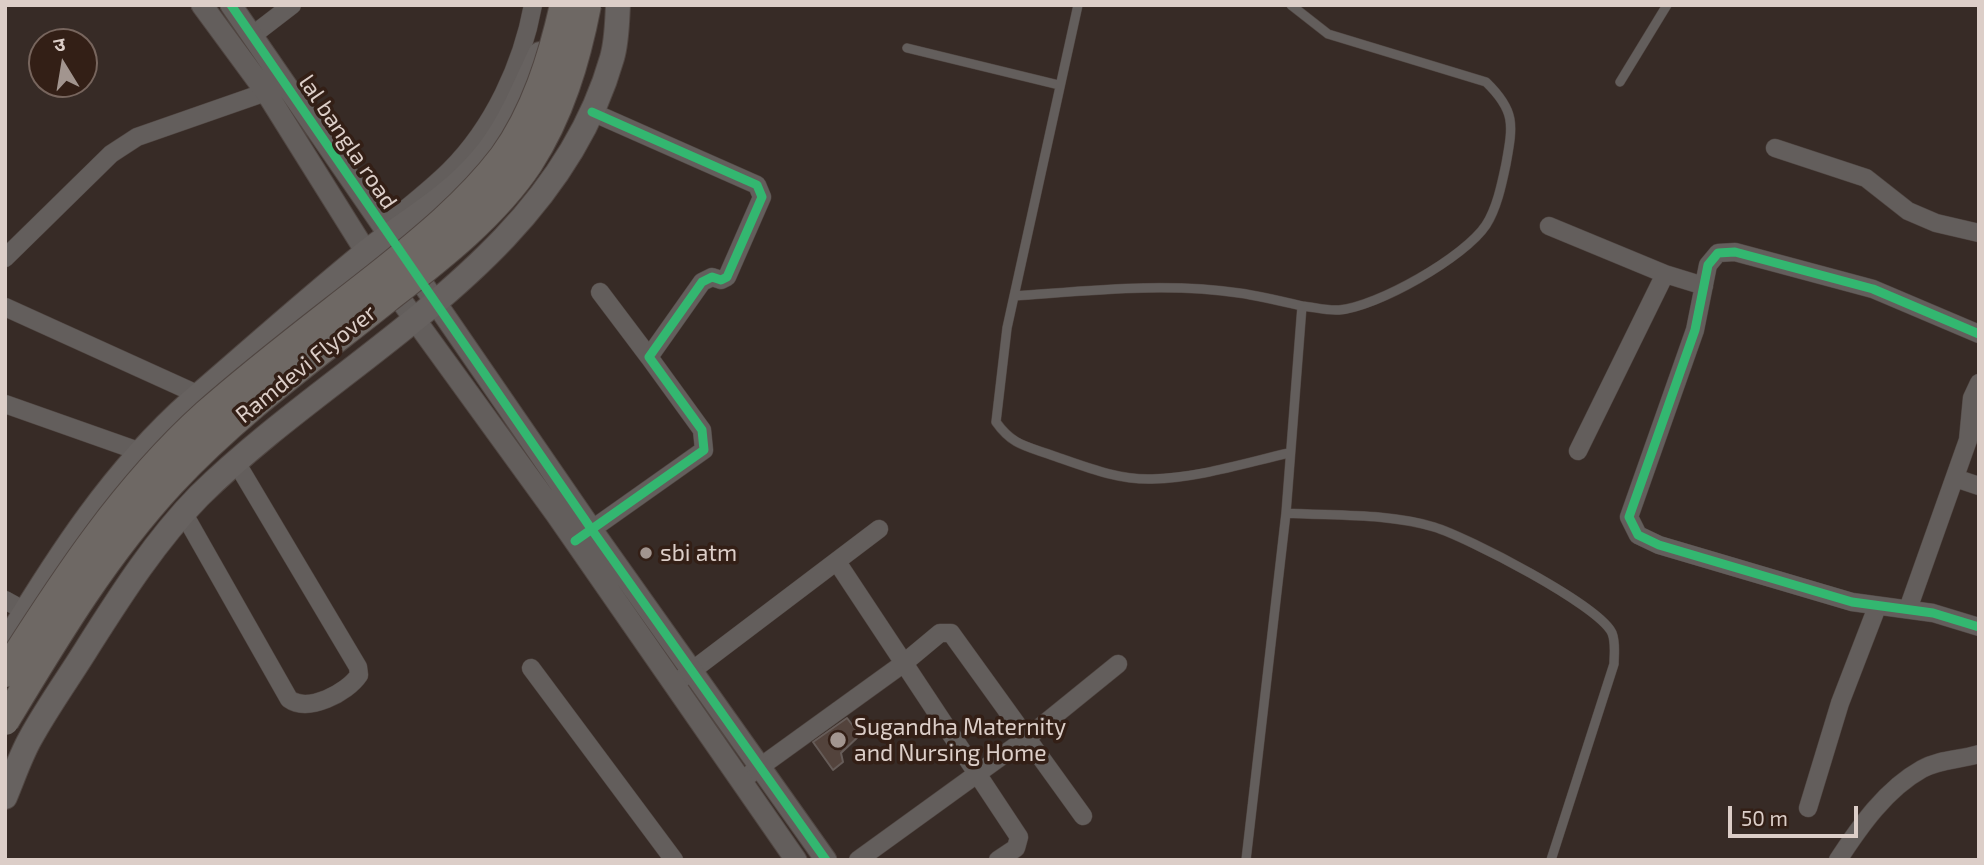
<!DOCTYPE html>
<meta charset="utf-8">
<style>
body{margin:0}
#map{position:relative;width:1984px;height:865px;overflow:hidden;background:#372b26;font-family:"Exo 2","Noto Sans Devanagari",sans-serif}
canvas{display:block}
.frame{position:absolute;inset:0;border:7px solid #dccec8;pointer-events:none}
.north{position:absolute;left:28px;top:28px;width:70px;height:70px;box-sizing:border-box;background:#331f16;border:2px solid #77655d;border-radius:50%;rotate:349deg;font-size:19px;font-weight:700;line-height:28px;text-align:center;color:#dccec8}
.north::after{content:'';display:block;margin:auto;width:24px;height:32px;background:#a2958f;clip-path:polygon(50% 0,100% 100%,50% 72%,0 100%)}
.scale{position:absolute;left:1728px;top:806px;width:130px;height:32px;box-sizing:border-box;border:4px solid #dccec8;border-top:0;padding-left:9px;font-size:21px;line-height:24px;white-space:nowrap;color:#dccec8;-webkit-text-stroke:5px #331f16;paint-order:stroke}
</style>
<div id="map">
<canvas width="1984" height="865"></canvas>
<div class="frame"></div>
<div class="north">उ</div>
<div class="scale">50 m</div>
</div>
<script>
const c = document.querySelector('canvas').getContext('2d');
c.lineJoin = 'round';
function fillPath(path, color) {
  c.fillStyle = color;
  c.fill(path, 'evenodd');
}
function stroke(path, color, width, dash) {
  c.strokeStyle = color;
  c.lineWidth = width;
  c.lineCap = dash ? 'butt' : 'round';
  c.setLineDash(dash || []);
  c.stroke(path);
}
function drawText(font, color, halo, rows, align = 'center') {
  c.font = font + ' "Exo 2",sans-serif';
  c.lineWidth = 7;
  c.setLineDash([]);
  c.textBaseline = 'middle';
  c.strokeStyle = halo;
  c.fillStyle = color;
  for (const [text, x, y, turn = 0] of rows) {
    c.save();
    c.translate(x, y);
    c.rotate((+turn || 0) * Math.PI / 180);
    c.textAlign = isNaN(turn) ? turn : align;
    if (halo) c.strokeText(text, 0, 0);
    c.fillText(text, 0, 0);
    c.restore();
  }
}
const building = new Path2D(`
 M847,718L860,735L841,753L843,762L833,770L813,742Z`);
const service = new Path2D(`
 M1078,5L1007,328L996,422C1013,446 1027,446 1054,456C1086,467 1118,480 1152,479C1198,478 1245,463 1289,453
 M907,48L1059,85
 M1620,82L1667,5
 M1014,296C1087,291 1165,282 1239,293C1260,296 1281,301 1302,306
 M1286,513C1334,516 1387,513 1434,527C1467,537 1599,605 1612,633C1616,643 1614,654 1614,664L1551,860
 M1246,860L1286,513L1302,306C1314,307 1327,311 1339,310C1377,307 1465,257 1486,225C1497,208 1502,183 1506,164C1513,125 1516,111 1486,82L1328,34L1291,5`);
const minor = new Path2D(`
 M253,35L292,5
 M1775,148L1866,178L1908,211L1936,223L1979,233
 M385,226C406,208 430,190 450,170C493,127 522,65 533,5
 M1549,226L1665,274
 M5,258L111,154L137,137L266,92
 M600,292L649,357
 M5,307L199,395
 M1979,334L1873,289L1735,252L1718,253L1708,265L1695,330L1629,517L1638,535L1659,545L1852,602L1933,613L1979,627
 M5,404L141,452
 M1578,451L1665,274L1704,286
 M1955,478L1979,486
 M184,514L289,699C308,713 347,693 359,675L358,667L236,462
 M581,537L704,450L702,430L649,357L702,282L712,277L721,280L727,277L762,197L757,185L592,112
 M837,562L1019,837L1016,848L998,860
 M5,600L25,611
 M1908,609L1968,440L1972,398L1979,383
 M531,668L674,860
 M681,679L879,529
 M742,780L904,663L940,633H951L1083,816
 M1808,808L1840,703L1877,607
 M858,860L1028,737L1118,664
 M1838,860C1860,826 1886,789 1922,769C1940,759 1960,760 1979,754`);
const tertiary = new Path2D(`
 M202,5L266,92L366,252L556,514L796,860
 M231,5L592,530L826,860`);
const secondary = new Path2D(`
 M5,645C58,557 114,470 192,401C249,352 306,301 365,253C404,223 449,198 481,160C508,129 523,90 540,54
 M5,797C13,778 20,757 30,739C48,706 70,676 89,645C122,593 156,540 199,496C340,357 554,262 612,58C617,41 617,22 618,5`);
const trunkBridge = new Path2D(`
 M5,673C64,580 124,488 206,414C260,366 319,322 376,277C421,241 468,203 503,157C535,113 552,58 564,5
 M5,721C55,638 105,554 171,483C236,413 314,357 388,298C438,259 494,216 529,163C560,115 576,61 587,5`);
const cycleway = new Path2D(`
 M231,5L592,530L826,860
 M1979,334L1873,289L1735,252L1718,253L1708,265L1695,330L1629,517L1638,535L1659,545L1852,602L1933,613L1979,627
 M575,541L704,450L702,430L649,357L702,282L712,277L721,280L727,277L762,197L757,185L592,112`);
const markers = [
 [646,553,7,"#a2958f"],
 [838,740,9,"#a2958f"]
];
const streetNames = [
 ["lal bangla road",348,142,56],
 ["Ramdevi Flyover",306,364,-39]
];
const poiNames = [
 ["sbi atm",660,553],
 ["Sugandha Maternity",854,727],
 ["and Nursing Home",854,753]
];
fillPath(building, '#53433c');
stroke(building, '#665c58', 2);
stroke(service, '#504642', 10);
stroke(minor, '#504642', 19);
stroke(tertiary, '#504642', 23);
stroke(secondary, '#504642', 26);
stroke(service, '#635e5c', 9);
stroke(minor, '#635e5c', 18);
stroke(tertiary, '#635e5c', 21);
stroke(secondary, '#676260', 24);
stroke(trunkBridge, '#504642', 30, []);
stroke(trunkBridge, '#6e6864', 28);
stroke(cycleway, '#33b770', 9);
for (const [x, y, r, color] of markers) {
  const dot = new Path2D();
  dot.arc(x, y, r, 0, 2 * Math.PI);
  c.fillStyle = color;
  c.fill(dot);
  stroke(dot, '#331f16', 2.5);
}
drawText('23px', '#dccec8', '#331f16', streetNames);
drawText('23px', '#dccec8', '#331f16', poiNames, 'left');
</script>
